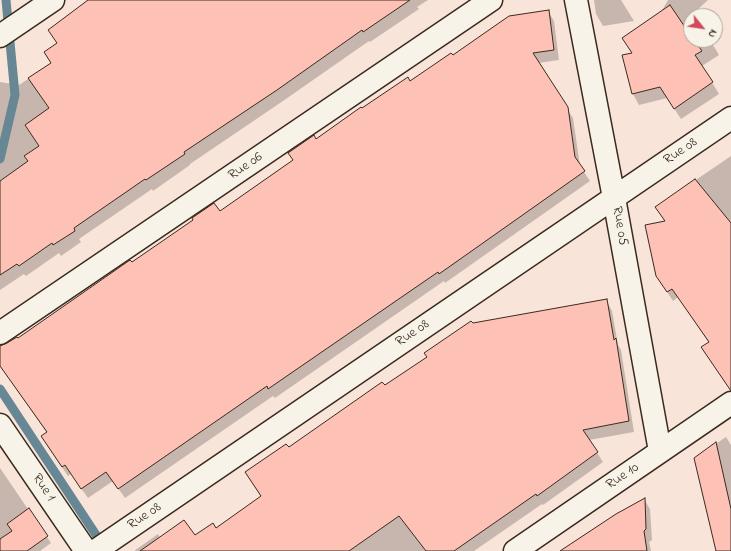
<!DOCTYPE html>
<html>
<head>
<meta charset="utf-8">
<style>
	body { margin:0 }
	#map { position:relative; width:731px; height:551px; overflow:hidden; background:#f9e4d9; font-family:"Indie Flower",sans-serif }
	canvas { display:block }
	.north { position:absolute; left:683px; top:8px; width:40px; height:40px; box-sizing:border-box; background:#f7f3e8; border:1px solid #aca397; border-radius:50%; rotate:120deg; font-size:11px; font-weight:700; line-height:16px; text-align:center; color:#3b2a1e }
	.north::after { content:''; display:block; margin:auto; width:14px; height:18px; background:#d1495b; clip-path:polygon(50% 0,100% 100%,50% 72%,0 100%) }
</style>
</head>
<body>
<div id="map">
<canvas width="731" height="551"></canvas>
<div class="north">N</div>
</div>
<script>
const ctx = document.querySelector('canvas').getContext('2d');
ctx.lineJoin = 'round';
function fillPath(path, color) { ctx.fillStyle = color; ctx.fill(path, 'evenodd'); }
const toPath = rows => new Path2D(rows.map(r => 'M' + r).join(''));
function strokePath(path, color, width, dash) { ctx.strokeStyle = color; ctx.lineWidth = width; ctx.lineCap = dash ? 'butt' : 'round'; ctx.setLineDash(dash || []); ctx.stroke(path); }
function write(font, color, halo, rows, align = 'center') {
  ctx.font = font + ' "Indie Flower",sans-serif'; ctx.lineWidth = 3.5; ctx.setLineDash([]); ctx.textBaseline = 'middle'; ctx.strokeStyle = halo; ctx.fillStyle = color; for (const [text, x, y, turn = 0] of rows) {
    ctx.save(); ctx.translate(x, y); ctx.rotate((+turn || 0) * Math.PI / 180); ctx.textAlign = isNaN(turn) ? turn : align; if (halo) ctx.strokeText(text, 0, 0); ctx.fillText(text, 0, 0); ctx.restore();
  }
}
fillPath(toPath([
	[90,0,428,0,417,7,419,9,370,42,369,41,283,101,190,164,190,165,153,191,152,189,79,239,81,242,61,256,59,253,26,276,24,274,0,290,0,82,19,85,52,63,58,44,49,30],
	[594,0,621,0,634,21,603,26,596,14],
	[668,0,708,0,694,13,696,16,691,16,691,40,710,40,719,55,702,66,719,94,681,119,667,98,639,105,633,94,638,52],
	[548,11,554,21,559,60,538,63,573,118,580,166,590,181,445,283,444,281,275,398,273,396,125,498,113,481,88,498,71,474,68,476,48,447,47,433,0,366,0,348,18,339,132,264,219,212,294,161,316,140,362,109,410,82,453,56],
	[731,156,731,379,709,343,678,297,673,301,656,275,665,222,656,207],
	[606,300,612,311,618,345,621,350,634,432,589,440,603,462,543,505,542,504,474,551,134,551,158,534,160,538,195,536,216,530,261,497,246,473,289,449,385,387,428,358,473,324],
	[726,437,731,445,731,541,695,458],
	[0,468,51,543,40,551,0,551],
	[644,499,650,509,652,540,649,542,651,551,563,551]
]), '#0003');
strokePath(toPath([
	[0,159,15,95,6,0],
	[0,389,104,547]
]), '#678795', 9);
const building = toPath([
	[88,0,410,0,363,32,362,30,277,90,184,152,185,154,146,180,145,179,74,228,75,231,53,245,52,243,19,266,17,264,0,275,0,181,28,161,24,156,39,146,25,125,49,108,28,78,51,63,44,52,57,43,48,30,88,0],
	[670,5,691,36,691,40,694,40,702,51,695,55,713,82,674,109,660,87,632,94,622,55,632,53,622,38,670,5],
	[549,10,554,50,533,53,568,107,575,157,585,171,439,274,438,272,268,389,267,386,118,489,106,472,81,489,65,465,62,467,41,436,47,432,0,366,0,346,7,343,17,337,18,338,130,260,132,262,193,220,192,218,214,203,220,211,293,160,288,153,314,135,316,139,361,107,362,108,408,77,410,81,451,53,453,55,509,16,549,10],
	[695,179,731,223,731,391,701,347,709,342,672,289,667,292,656,276,645,225,665,221,655,207,695,179],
	[607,299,614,340,616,338,629,421,583,430,598,452,537,496,536,494,454,551,426,551,399,516,349,551,140,551,184,520,195,535,213,523,216,528,261,496,245,472,286,444,289,447,382,382,385,385,427,357,424,353,471,321,473,323,607,299],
	[716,442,731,509,731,551,716,551,694,458,716,442],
	[645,498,646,529,644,531,647,551,560,551,616,514,645,498],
	[29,508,48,536,27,551,0,551,0,539,12,531,7,524,29,508]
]);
fillPath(building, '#fdc2b5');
strokePath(building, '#3b2a1e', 1);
const minor = toPath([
	[576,0,614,198,660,451],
	[0,36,53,0],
	[0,333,491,0],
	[0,425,86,551],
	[95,551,731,118],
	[515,551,731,403]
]);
strokePath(minor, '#3b2a1e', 25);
strokePath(minor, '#f7f3e8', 22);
write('14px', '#3b2a1e', '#f7f3e8', [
	["Rue 08",681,152,-34],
	["Rue 06",246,167,-34],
	["Rue 05",619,226,80],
	["Rue 08",413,334,-34],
	["Rue 10",623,477,-34],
	["Rue 1",43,488,56],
	["Rue 08",145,517,-34]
]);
</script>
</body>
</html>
